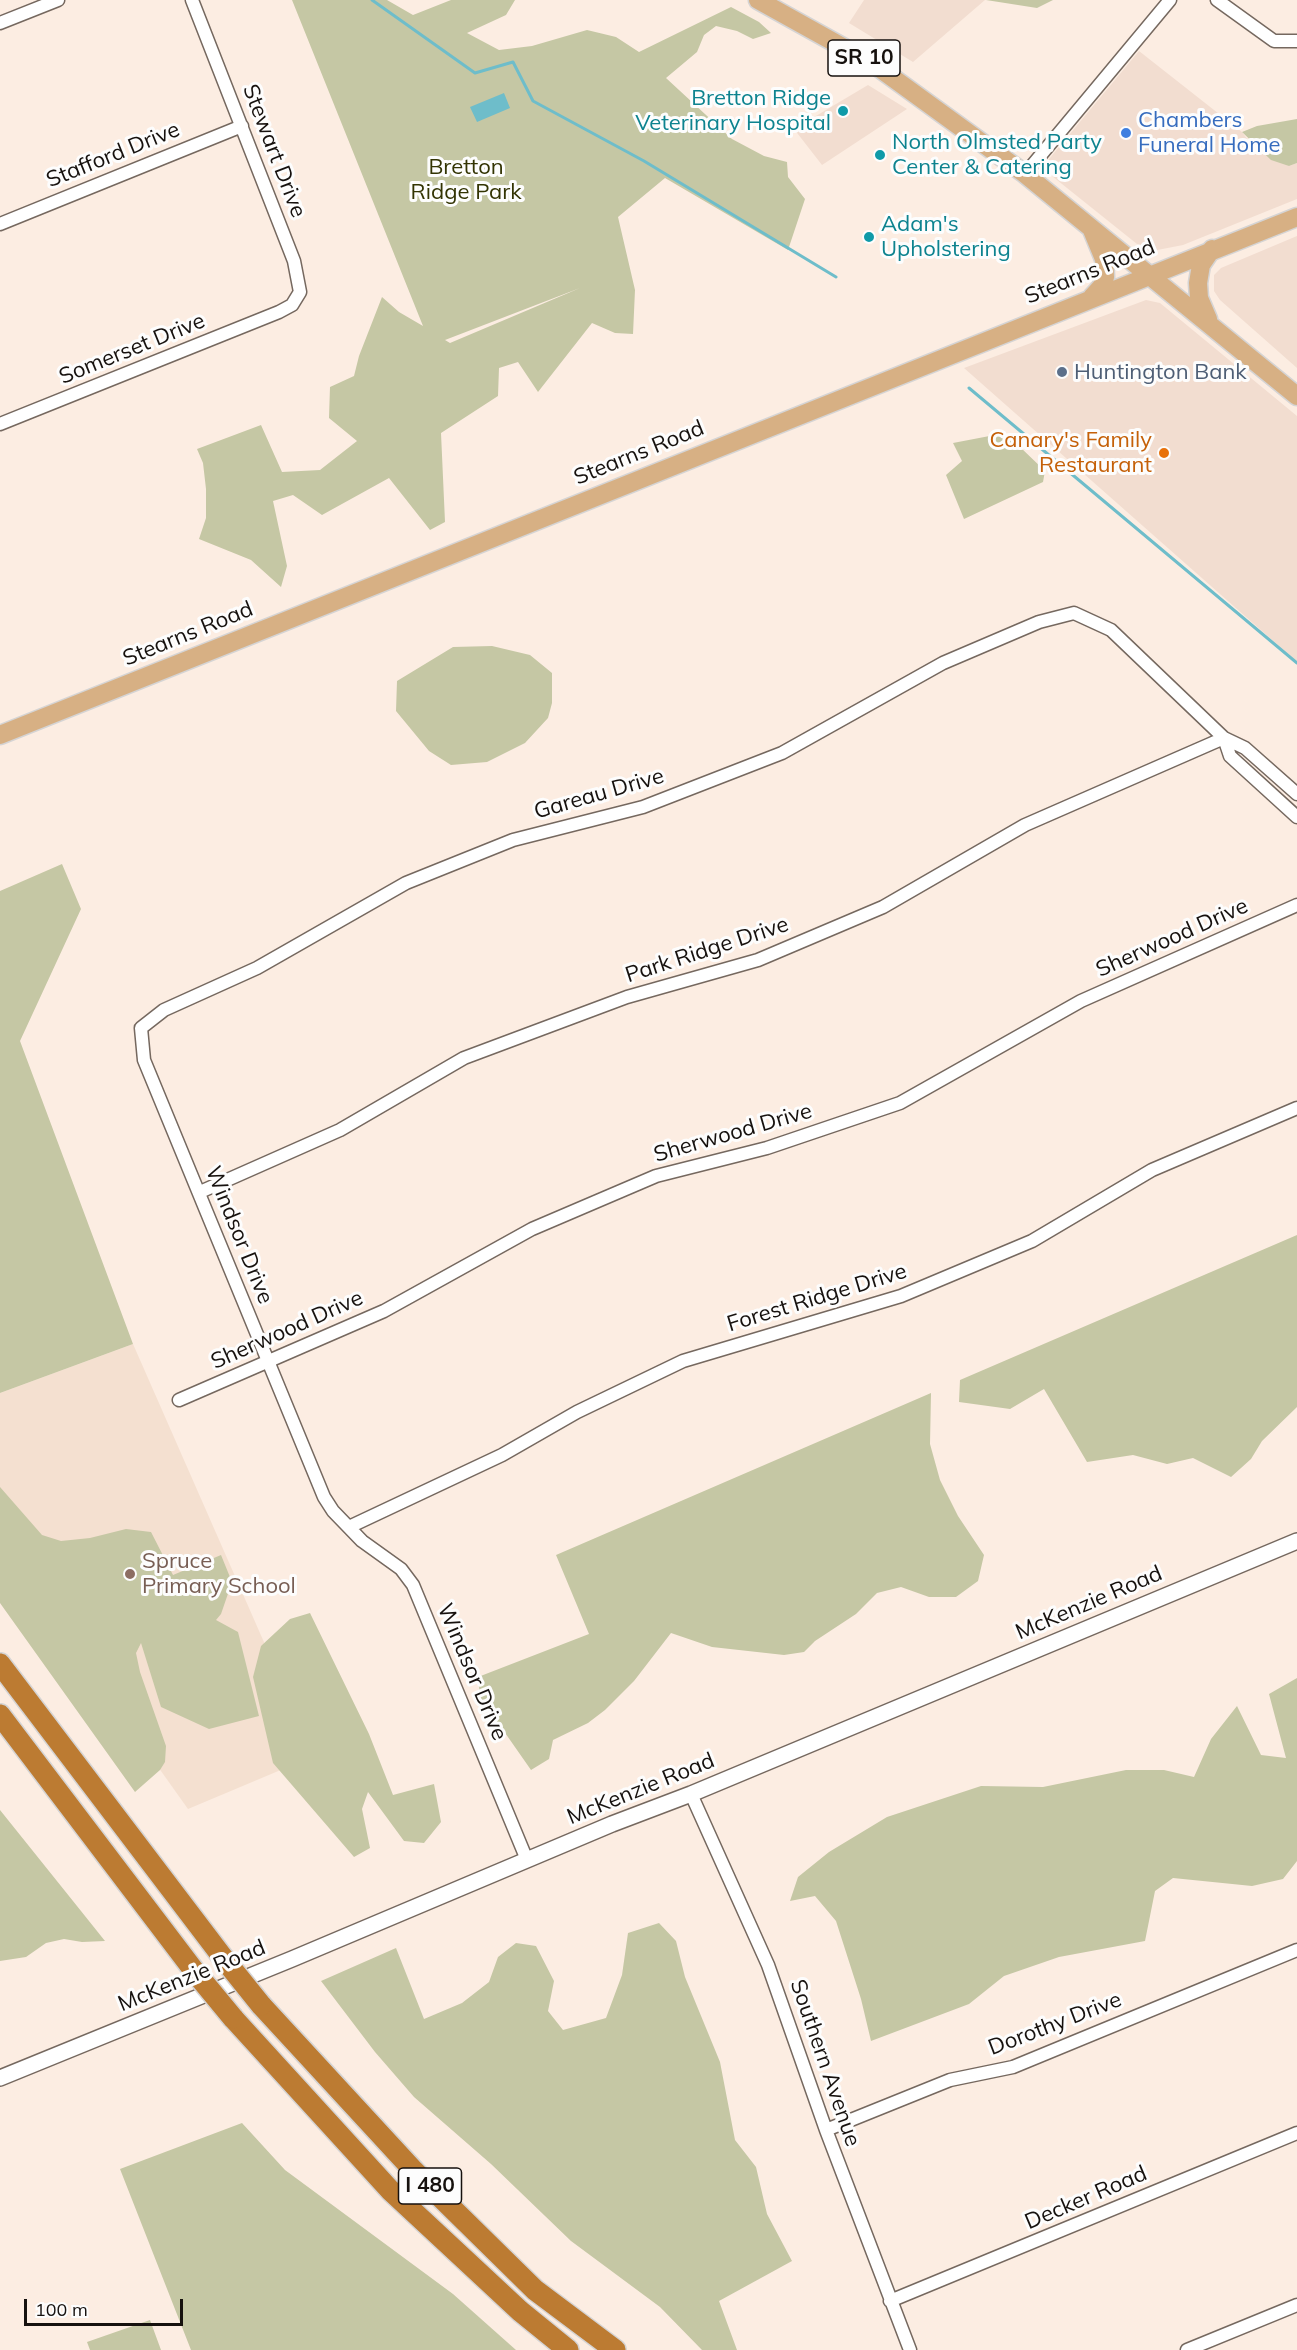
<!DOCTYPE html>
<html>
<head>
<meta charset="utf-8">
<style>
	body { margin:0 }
	#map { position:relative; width:1297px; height:2350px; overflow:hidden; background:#fcede2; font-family:Mulish,sans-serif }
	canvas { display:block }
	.scale { position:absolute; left:24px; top:2299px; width:159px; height:27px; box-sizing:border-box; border:3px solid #16110e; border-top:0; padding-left:8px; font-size:18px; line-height:21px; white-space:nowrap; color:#16110e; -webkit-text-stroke:4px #fdfdfd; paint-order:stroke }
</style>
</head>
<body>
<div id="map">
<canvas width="1297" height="2350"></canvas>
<div class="scale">100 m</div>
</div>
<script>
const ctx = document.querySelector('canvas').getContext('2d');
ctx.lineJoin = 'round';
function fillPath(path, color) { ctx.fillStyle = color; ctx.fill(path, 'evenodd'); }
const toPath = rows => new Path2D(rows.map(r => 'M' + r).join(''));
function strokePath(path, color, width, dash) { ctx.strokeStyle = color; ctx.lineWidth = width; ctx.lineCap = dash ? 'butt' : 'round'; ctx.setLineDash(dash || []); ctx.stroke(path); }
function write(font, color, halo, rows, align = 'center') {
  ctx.font = font + ' Mulish,sans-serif'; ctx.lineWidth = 6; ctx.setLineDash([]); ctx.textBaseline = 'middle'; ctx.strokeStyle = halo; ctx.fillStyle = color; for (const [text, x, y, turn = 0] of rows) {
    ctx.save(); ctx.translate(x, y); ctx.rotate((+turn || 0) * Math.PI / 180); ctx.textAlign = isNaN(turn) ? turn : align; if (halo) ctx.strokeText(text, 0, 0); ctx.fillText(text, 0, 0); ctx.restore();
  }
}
fillPath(toPath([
	[864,0,985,0,913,62,849,23],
	[1139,51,1242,132,1251,144,1289,166,1297,163,1297,199,1183,245,1147,252,1047,172,1049,159],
	[868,85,907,109,822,165,794,129],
	[1297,236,1297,368,1220,300,1214,291,1214,275,1221,268],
	[1146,300,1160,303,1297,416,1297,662,964,368]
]), '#f2ddd0');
fillPath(toPath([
	[133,1344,314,1756,188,1809,50,1615,0,1533,0,1393]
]), '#f4e0d0');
fillPath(toPath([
	[292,0,387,0,413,15,451,0,515,0,506,15,467,33,499,50,532,46,587,30,616,37,639,52,731,7,759,22,771,33,753,39,737,31,716,26,704,35,697,52,666,78,732,139,764,156,787,162,788,177,805,199,788,250,665,178,618,217,635,290,633,334,615,333,592,323,538,392,518,362,499,368,498,396,441,433,445,522,430,530,389,478,322,515,293,495,273,501,287,566,281,587,251,560,199,539,206,518,206,489,203,463,197,449,261,425,282,472,320,470,357,441,329,418,330,387,354,376,359,356,382,297,399,312,423,326],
	[580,288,450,343,445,340],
	[986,0,1053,0,1037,8],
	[1297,119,1297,163,1289,166,1271,160,1242,132,1257,126],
	[1000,434,1019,446,1045,471,1043,482,964,519,946,475,962,461,953,443],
	[492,646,530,655,552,673,552,703,548,718,525,743,487,762,451,765,429,751,396,711,397,681,453,647],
	[62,864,81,909,20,1041,133,1344,0,1393,0,891],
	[1297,1235,1297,1407,1262,1441,1251,1459,1231,1477,1193,1458,1167,1464,1133,1455,1087,1462,1044,1389,1010,1409,959,1402,960,1380],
	[931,1393,930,1444,940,1480,958,1516,984,1555,978,1581,956,1597,929,1597,901,1587,877,1593,856,1614,815,1641,804,1652,784,1655,712,1647,671,1633,634,1681,605,1710,588,1723,553,1740,549,1759,531,1770,480,1697,478,1677,589,1634,556,1555],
	[0,1487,42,1535,61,1541,90,1538,126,1529,151,1532,173,1575,221,1555,232,1582,221,1614,216,1620,238,1632,259,1716,209,1729,161,1707,141,1643,136,1653,140,1672,166,1746,165,1762,160,1770,135,1792,0,1603],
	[310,1613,369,1734,393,1795,434,1784,441,1822,424,1843,404,1841,368,1792,362,1809,370,1848,354,1857,273,1763,253,1677,261,1646,290,1619],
	[1297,1678,1297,1861,1283,1879,1252,1886,1173,1878,1155,1891,1145,1941,1059,1957,1004,1976,969,2004,871,2041,861,1999,836,1921,815,1896,790,1901,798,1877,829,1852,887,1817,981,1786,1043,1787,1126,1770,1164,1770,1194,1777,1211,1739,1237,1706,1261,1755,1286,1758,1269,1694],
	[0,1810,81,1911,105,1941,82,1942,64,1939,46,1943,26,1957,0,1961],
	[659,1923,676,1941,685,1977,720,2062,735,2140,756,2167,767,2214,792,2261,719,2301,737,2350,702,2350,660,2307,571,2241,491,2164,414,2097,375,2052,321,1981,396,1948,424,2019,462,2003,489,1982,498,1957,516,1943,536,1946,554,1981,548,2011,563,2030,606,2018,622,1975,628,1933],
	[242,2123,285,2170,453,2294,516,2350,191,2350,120,2169],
	[150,2320,161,2350,90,2350,87,2342]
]), '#c5c7a4');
fillPath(toPath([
	[504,93,510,108,477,122,470,107]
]), '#6ebdca');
strokePath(toPath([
	[372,0,475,73,513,62,533,101,644,161,836,277],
	[969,388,1297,663]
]), '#6ebdca', 3);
const minor = toPath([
	[1217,0,1274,41,1297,41],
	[0,23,58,0],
	[1025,174,1170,0],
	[0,224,242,126],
	[0,424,279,312,292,305,300,292,294,261,192,0],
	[1224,738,1230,756,1297,817],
	[200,1192,340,1130,464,1058,627,997,758,960,883,907,1025,825,1224,738],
	[179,1400,384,1311,532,1229,656,1176,767,1148,900,1103,1081,1001,1297,905],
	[349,1527,502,1455,577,1412,683,1361,901,1296,1032,1241,1152,1170,1297,1108],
	[691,1794,768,1965,826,2130,910,2350],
	[527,1860,413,1585,401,1569,362,1541,333,1511,324,1497,144,1060,141,1028,164,1010,257,968,406,883,513,840,643,807,782,753,943,663,1039,622,1074,613,1111,630,1224,738,1245,748,1297,794],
	[826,2130,950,2080,1013,2067,1297,1950],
	[890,2301,1297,2133],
	[1187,2350,1297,2305]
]);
const tertiary = toPath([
	[0,2078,292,1959,612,1824,691,1794,1297,1541]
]);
const primary = toPath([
	[758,0,875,65,1025,174,1297,396],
	[1092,230,1104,259,1105,277,1102,286,1092,297],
	[1208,319,1199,298,1198,283,1201,265,1212,249],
	[0,735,1297,217]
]);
const motorway = toPath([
	[0,1664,224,1959],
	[0,1715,195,1972],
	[261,2005,414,2171,535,2290,615,2350],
	[233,2018,390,2190,520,2311,568,2350]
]);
strokePath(minor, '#75685f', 15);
strokePath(tertiary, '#75685f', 18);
strokePath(primary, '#d5d4d4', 21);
strokePath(motorway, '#d5d4d4', 24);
strokePath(minor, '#fff', 12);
strokePath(tertiary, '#fff', 15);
strokePath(primary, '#d7b084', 18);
strokePath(motorway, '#bc7b32', 21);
const motorwayBridge = toPath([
	[224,1959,261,2005],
	[195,1972,233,2018]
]);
strokePath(motorwayBridge, '#d5d4d4', 24, []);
strokePath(motorwayBridge, '#bc7b32', 21);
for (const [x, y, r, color] of [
	[843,111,6,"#0f9aa8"],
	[1126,133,6,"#3f7fe0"],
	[880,155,6,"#0f9aa8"],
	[869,237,6,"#0f9aa8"],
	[1062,372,6,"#5c6f8a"],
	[1164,453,6,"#e8710a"],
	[130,1574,6,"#8d6e63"]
]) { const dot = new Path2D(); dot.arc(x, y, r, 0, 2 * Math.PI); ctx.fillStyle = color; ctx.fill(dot); strokePath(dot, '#fdfdfd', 2); }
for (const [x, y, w] of [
	[864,58,72],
	[430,2186,63]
]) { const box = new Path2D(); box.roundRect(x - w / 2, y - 18, w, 36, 4.5); ctx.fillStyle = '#fdfdfd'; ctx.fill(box); strokePath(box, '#16110e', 1.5); }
write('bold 21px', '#16110e', null, [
	["SR 10",864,58],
	["I 480",430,2186]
]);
write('22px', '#0d838f', '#fdfdfd', [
	["Bretton Ridge",831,98,"right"],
	["Veterinary Hospital",831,123,"right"],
	["North Olmsted Party",892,142],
	["Center & Catering",892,167],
	["Adam's",881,224],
	["Upholstering",881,249]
], 'left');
write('22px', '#366cbe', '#fdfdfd', [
	["Chambers",1138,120],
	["Funeral Home",1138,145]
], 'left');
write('22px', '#16110e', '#fdfdfd', [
	["Stewart Drive",274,151,69],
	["Stafford Drive",113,155,-22],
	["Stearns Road",1090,272,-22],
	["Somerset Drive",132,349,-22],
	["Stearns Road",639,453,-22],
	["Stearns Road",188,634,-22],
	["Gareau Drive",599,794,-16],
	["Sherwood Drive",1172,938,-24],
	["Park Ridge Drive",707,950,-18],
	["Sherwood Drive",733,1133,-16],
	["Windsor Drive",239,1235,68],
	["Forest Ridge Drive",817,1298,-17],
	["Sherwood Drive",287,1330,-24],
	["McKenzie Road",1089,1603,-23],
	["Windsor Drive",472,1672,67],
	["McKenzie Road",641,1789,-22],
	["McKenzie Road",192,1976,-22],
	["Dorothy Drive",1055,2024,-21],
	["Southern Avenue",825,2063,71],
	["Decker Road",1086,2198,-23]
]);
write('22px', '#333403', '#fdfdfd', [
	["Bretton",466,167],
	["Ridge Park",466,192]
]);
write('22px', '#4e5e75', '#fdfdfd', [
	["Huntington Bank",1074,372]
], 'left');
write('22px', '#c56008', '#fdfdfd', [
	["Canary's Family",1152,440],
	["Restaurant",1152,465]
], 'right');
write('22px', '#785e54', '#fdfdfd', [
	["Spruce",142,1561],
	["Primary School",142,1586]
], 'left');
</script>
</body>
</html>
